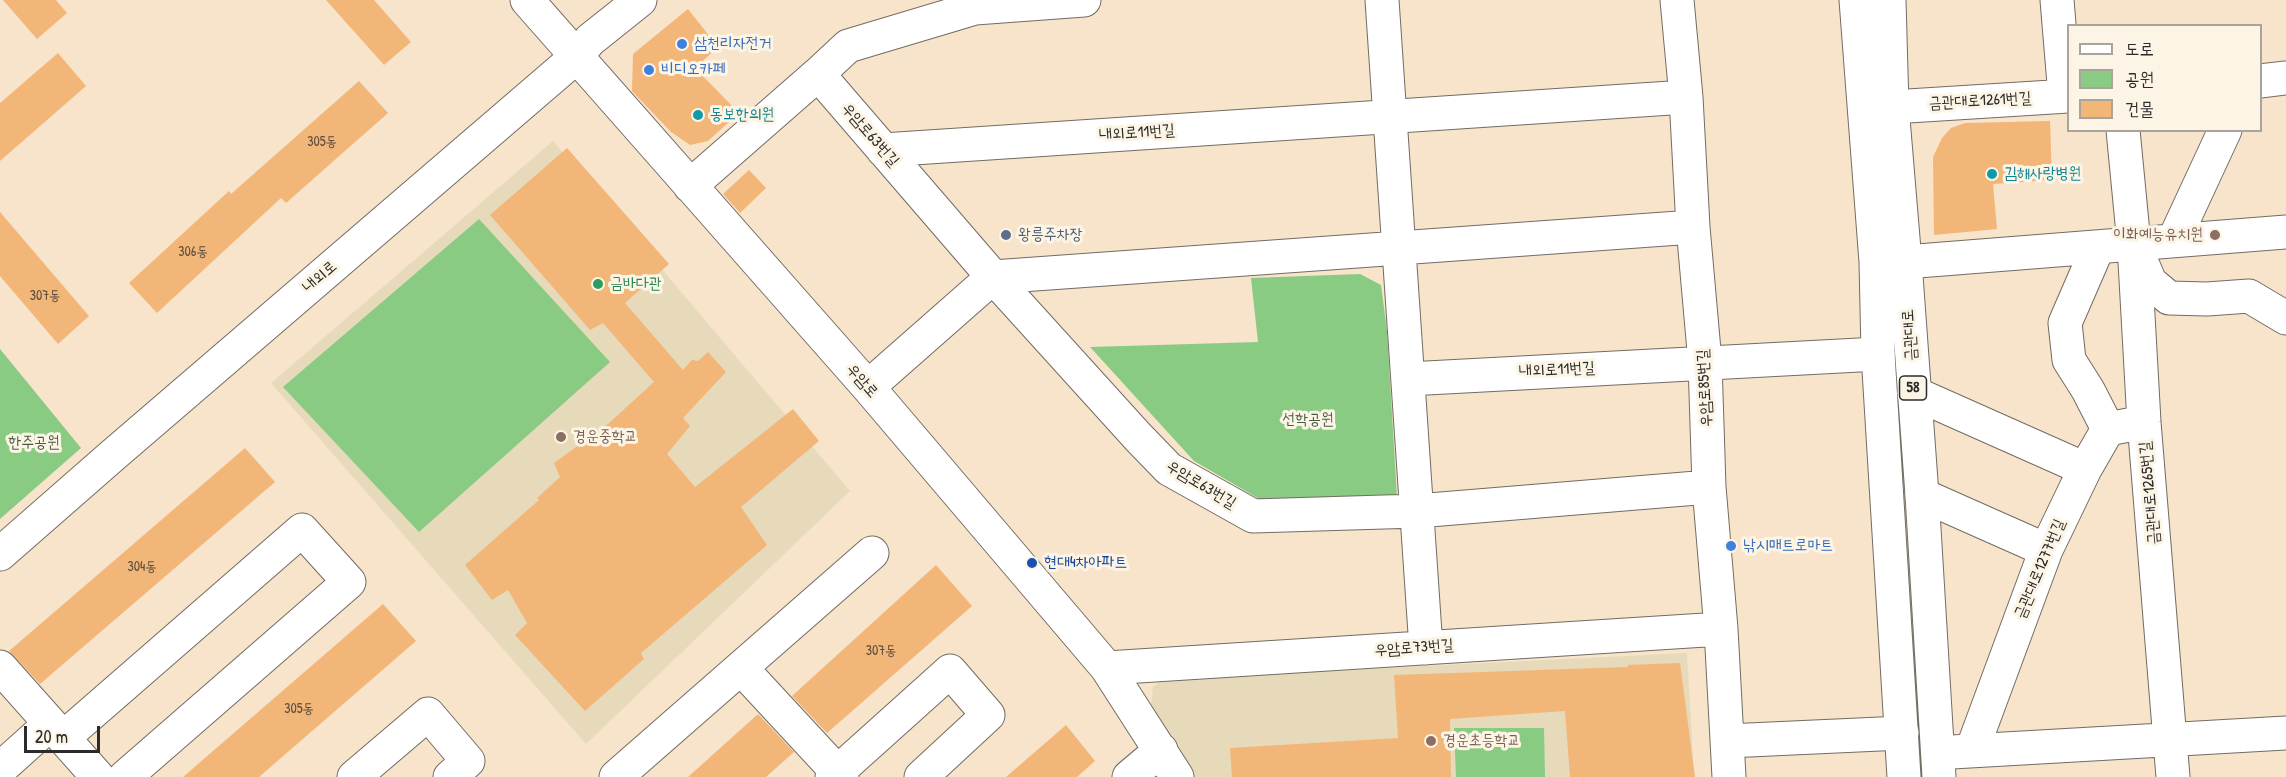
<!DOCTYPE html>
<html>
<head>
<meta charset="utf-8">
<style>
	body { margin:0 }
	#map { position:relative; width:2286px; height:777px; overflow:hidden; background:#f7e4cb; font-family:"Patrick Hand","Poor Story",sans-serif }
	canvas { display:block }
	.legend { position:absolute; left:2067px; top:24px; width:195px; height:108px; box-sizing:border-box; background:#fcf5e5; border:2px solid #a8a49b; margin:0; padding:8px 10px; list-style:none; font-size:18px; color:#2b2b2b }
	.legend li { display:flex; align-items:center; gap:12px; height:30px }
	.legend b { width:30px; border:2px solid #a8a49b }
	.scale { position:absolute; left:24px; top:726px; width:76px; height:27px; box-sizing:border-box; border:3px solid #2b2b2b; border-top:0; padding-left:8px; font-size:18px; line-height:21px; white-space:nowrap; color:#2b2b2b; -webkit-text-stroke:4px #fcf5e5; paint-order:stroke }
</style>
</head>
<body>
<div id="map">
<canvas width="2286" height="777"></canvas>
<ul class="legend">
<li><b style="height:8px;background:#fff"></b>도로</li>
<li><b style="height:16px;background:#89cb83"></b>공원</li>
<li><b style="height:16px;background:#f2b679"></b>건물</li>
</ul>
<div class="scale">20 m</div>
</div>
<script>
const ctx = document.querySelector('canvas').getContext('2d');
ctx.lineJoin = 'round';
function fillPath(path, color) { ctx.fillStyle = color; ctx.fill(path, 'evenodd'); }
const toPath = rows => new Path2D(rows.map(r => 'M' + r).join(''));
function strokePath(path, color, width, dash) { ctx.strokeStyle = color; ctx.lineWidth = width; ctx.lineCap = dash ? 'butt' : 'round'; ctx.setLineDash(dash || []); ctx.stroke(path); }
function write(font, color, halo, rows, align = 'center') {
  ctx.font = font + ' "Patrick Hand","Poor Story",sans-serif'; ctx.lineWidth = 6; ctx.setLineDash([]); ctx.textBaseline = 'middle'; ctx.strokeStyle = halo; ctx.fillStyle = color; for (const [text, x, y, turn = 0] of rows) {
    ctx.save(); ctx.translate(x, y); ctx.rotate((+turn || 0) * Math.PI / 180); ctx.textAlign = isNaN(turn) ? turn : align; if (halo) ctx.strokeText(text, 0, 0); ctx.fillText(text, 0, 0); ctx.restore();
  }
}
fillPath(toPath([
	[553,141,850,491,586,744,271,383],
	[1687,653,1694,777,1190,777,1151,706,1153,687,1163,679]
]), '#e7daba');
fillPath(toPath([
	[479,219,610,362,419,532,283,387],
	[1360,274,1381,285,1387,331,1397,497,1268,504,1194,461,1090,347,1258,342,1251,278],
	[0,349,81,448,0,519],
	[1454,728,1544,728,1545,777,1456,777]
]), '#89cb83');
fillPath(toPath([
	[3,0,56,0,67,13,37,39],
	[326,0,374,0,411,42,384,65],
	[688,9,718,47,695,68,739,113,708,141,690,145,671,132,632,91,633,54],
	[58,53,86,86,0,161,0,103],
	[359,81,388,113,286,203,281,198,157,313,129,283,229,191,231,194],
	[2050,121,2052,180,1993,184,1997,229,1934,235,1933,157,1942,138,1951,128,1965,123],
	[567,148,669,264,625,303,683,370,692,360,698,361,708,352,726,372,683,418,690,426,667,454,695,487,793,409,819,441,741,507,767,545,641,653,644,659,585,711,515,635,527,623,508,590,492,600,465,565,539,500,537,498,560,477,554,463,608,424,654,382,603,323,590,330,490,215],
	[749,170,766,188,740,213,723,194],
	[0,212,89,316,58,344,0,276],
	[245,448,275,482,40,684,9,651],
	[936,565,972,606,827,733,792,696],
	[383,604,416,641,259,777,183,777],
	[1680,663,1695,777,1570,777,1565,711,1450,719,1451,777,1232,777,1230,748,1398,738,1394,675,1628,667,1628,665],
	[758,714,794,752,766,777,688,777],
	[1066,725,1095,761,1077,777,1006,777]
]), '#f2b679');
const minor = toPath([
	[527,0,868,387,1107,668,1177,777],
	[1382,0,1426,648],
	[1677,0,1686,97,1693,227,1705,362,1709,487,1721,629,1729,777],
	[2057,0,2065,96],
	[818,74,993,277,1138,437,1169,469,1253,516,1417,511,1709,487],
	[2260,81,2286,78],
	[1892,107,2068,96],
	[2123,130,2134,244,2150,282,2169,298,2207,299,2249,296,2286,318],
	[883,150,1686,97],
	[690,186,818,74,848,46,975,8,1084,0],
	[2174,240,2225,130],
	[2134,244,2144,422,2173,777],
	[2098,247,2065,323,2069,360,2088,390,2108,429],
	[1905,262,2286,232],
	[1408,379,1878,354],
	[868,387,993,277,1693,227],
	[1914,393,2085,469],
	[1922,495,2046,550],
	[0,554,112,456,575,58,590,40,640,0],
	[0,667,98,777],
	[741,668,842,777],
	[1107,668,1721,629],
	[63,738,302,530,349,582,125,777],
	[1727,741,1902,733],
	[1972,750,2046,550,2085,469,2108,429,2144,422],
	[1952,752,2286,733],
	[0,769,50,724],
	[354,777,428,714,468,761,450,777],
	[616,777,872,553],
	[832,777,950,671,988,715,921,777],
	[1129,777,1161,750]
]);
const major = toPath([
	[1856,0,1876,262,1878,354,1904,777],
	[1889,0,1892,107,1905,262,1922,495,1939,777]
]);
strokePath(minor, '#726c63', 35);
strokePath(major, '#726c63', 35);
strokePath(minor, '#fff', 33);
strokePath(major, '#fff', 33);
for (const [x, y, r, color] of [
	[682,44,6,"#3f7fe0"],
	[649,70,6,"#3f7fe0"],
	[698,115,6,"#0f9aa8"],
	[1992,174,6,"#0f9aa8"],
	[1006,235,6,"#5c6f8a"],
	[2215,235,6,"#8d6e63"],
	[598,284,6,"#2e9e5b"],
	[561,437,6,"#8d6e63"],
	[1731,546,6,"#3f7fe0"],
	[1032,563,6,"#1a4fb4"],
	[1431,741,6,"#8d6e63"]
]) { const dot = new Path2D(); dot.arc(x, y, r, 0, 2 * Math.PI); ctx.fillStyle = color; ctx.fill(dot); strokePath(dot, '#fcf5e5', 2); }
write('14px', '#5d4e3e', null, [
	["305동",322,142],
	["306동",193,252],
	["307동",45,296],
	["304동",142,567],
	["307동",881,651],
	["305동",299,709]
]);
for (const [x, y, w] of [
	[1913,388,27]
]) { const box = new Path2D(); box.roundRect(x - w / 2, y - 12, w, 24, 4.5); ctx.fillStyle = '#fcf5e5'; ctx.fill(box); strokePath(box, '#2b2b2b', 1.5); }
write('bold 15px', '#2b2b2b', null, [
	["58",1913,388]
]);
write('16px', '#366cbe', '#fcf5e5', [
	["삼천리자전거",694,44],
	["비디오카페",661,70],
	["낚시매트로마트",1743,546]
], 'left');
write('16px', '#2b2b2b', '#fcf5e5', [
	["금관대로1261번길",1980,101,-3],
	["내외로11번길",1137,133,-4],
	["우암로63번길",870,135,49],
	["내외로",320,277,-41],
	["금관대로",1910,335,-94],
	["내외로11번길",1557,370,-3],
	["우암로",862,381,49],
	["우암로85번길",1705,388,-93],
	["우암로63번길",1201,485,31],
	["금관대로1265번길",2150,493,-95],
	["금관대로1277번길",2040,569,-67],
	["우암로73번길",1414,648,-4]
]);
write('16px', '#0d838f', '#fcf5e5', [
	["동보한의원",710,115],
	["김해사랑병원",2004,174]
], 'left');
write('16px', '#4e5e75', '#fcf5e5', [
	["왕릉주차장",1018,235]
], 'left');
write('16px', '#785e54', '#fcf5e5', [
	["이화예능유치원",2203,235,"right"],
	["경운중학교",573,437],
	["경운초등학교",1443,741]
], 'left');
write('16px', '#27864d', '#fcf5e5', [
	["금바다관",610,284]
], 'left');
write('16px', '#475b45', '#fcf5e5', [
	["선학공원",1308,420],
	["한주공원",34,443]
]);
write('16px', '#164399', '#fcf5e5', [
	["현대4차아파트",1044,563]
], 'left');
</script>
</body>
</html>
